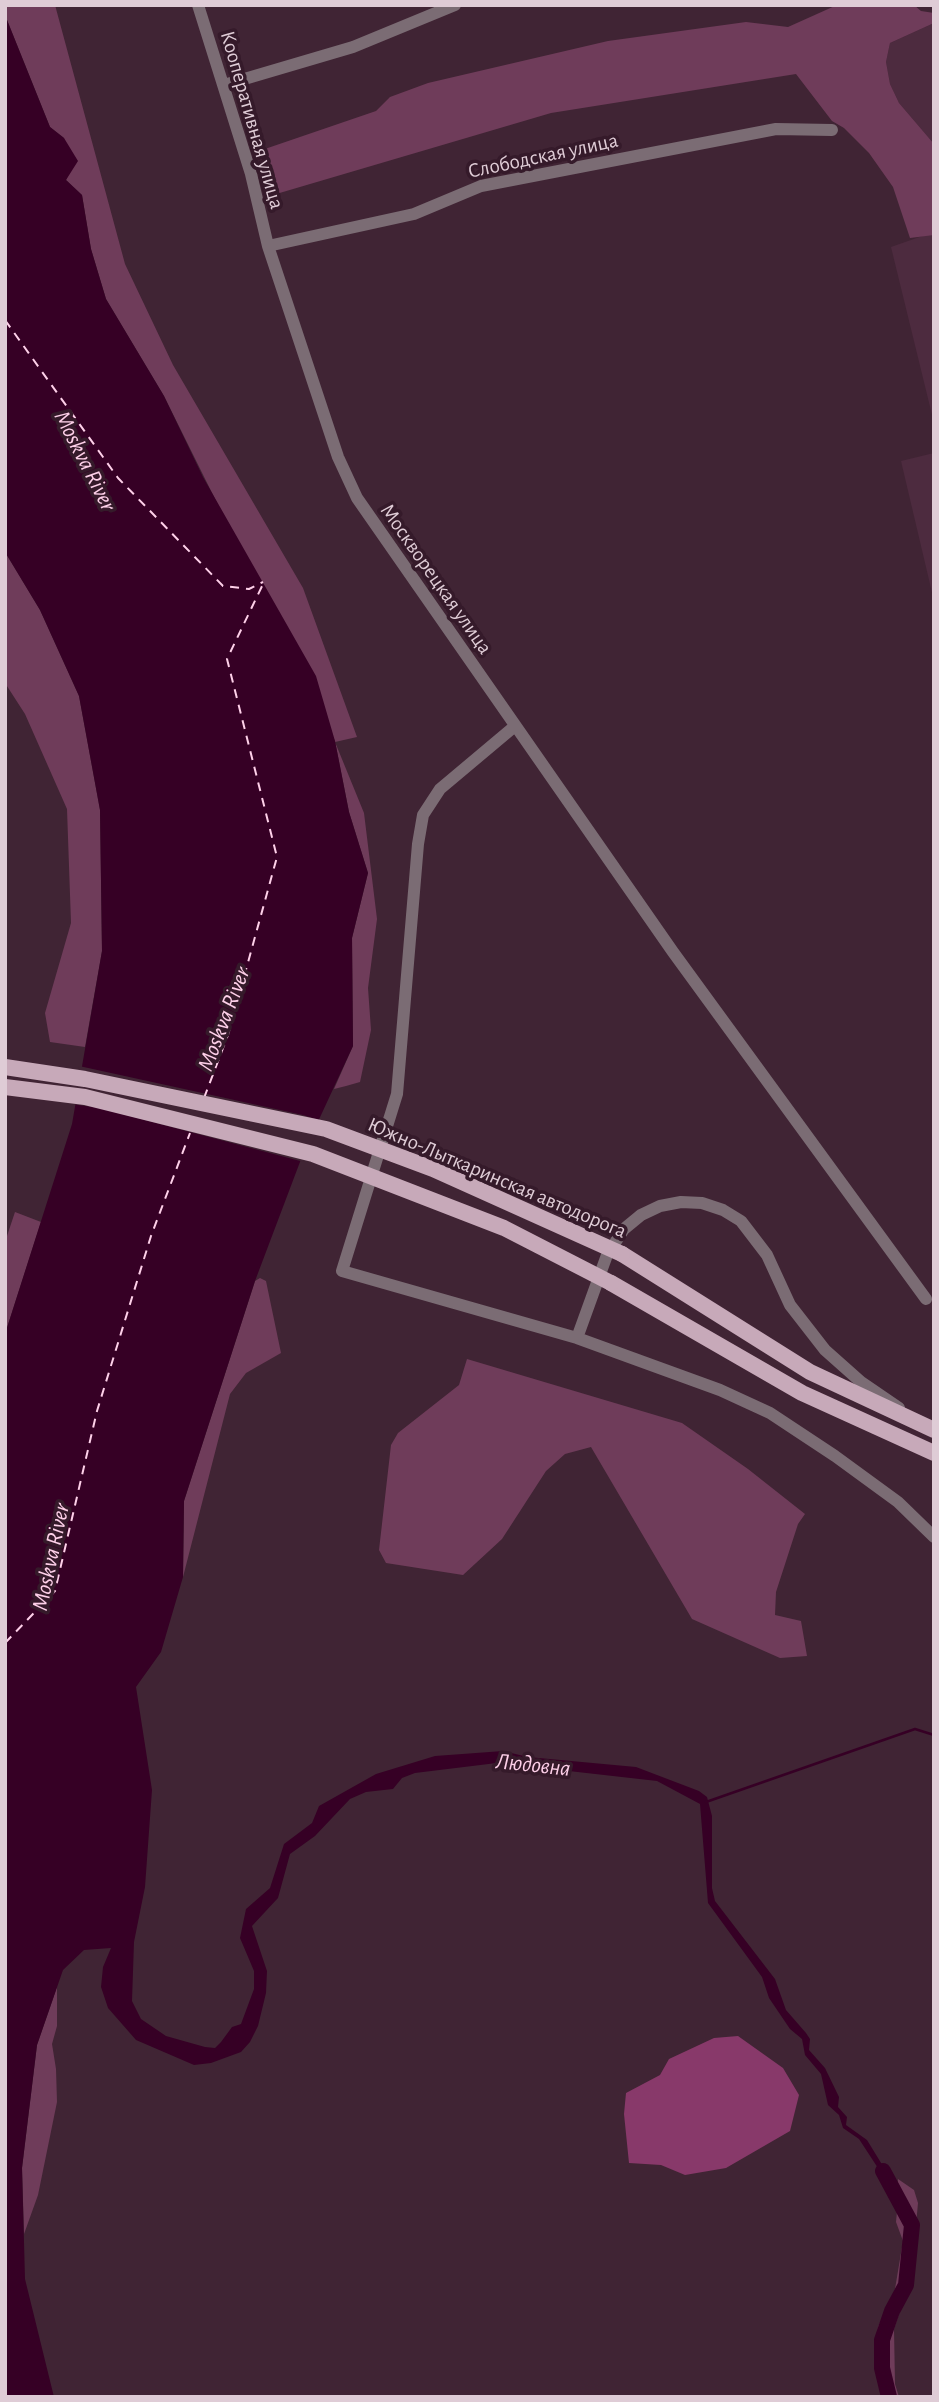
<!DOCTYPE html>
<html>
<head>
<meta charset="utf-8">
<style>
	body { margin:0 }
	#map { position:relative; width:939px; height:2402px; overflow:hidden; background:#402434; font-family:"Alegreya Sans",sans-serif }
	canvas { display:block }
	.frame { position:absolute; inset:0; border:7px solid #dfccd6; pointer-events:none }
</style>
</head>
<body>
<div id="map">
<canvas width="939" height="2402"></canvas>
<div class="frame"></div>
</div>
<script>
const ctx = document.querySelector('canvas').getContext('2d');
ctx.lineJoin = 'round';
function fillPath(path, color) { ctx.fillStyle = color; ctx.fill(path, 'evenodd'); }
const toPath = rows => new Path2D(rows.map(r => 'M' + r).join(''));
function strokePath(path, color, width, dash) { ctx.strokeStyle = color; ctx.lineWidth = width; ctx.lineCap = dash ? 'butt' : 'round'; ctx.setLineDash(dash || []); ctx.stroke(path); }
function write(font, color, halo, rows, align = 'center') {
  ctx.font = font + ' "Alegreya Sans",sans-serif'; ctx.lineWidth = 7; ctx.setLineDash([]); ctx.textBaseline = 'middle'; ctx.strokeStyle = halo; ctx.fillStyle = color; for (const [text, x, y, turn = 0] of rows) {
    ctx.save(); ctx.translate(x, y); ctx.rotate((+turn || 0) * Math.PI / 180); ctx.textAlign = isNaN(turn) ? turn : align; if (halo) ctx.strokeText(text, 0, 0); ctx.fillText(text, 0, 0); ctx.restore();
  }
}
fillPath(toPath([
	[934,23,934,144,899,103,890,84,886,62,890,43],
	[928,234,934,235,934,423,891,247],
	[934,453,934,601,901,461]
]), '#4d2b3f');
fillPath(toPath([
	[5,5,55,5,125,264,173,365,303,588,357,737,335,742,364,813,377,919,368,988,371,1030,360,1082,346,1086,334,1089,353,1046,352,938,368,873,349,812,335,741,164,396,106,299,91,249,82,195,66,180,69,173,64,138,50,127,5,15],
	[837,5,914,5,921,11,934,13,934,23,890,43,886,62,890,84,899,103,934,144,934,235,910,238,893,187,869,153,844,128,832,121,796,74,551,113,266,197,259,151,376,111,390,97,428,83,608,41,746,22,788,27],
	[5,552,40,610,79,696,100,810,102,951,85,1047,50,1042,45,1013,71,923,67,809,25,714,5,683],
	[15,1212,41,1222,5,1334,5,1242],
	[260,1278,266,1281,281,1353,246,1373,230,1394,183,1577,184,1501,255,1281],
	[467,1359,682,1423,748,1469,805,1514,798,1524,776,1592,775,1615,801,1621,807,1656,780,1658,692,1619,591,1447,565,1454,546,1471,502,1539,463,1575,386,1563,379,1550,391,1445,398,1433,459,1385],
	[57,1987,57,2026,52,2044,56,2069,57,2102,38,2195,24,2234,22,2168,37,2045],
	[898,2179,914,2190,918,2203,911,2279,894,2329,895,2384,899,2397,886,2397,874,2358,878,2327,895,2289,903,2241,896,2222,898,2201,891,2188,897,2189]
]), '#6f3c5a');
fillPath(toPath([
	[738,2036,783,2068,799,2095,790,2131,726,2168,685,2175,661,2165,629,2163,624,2114,626,2093,660,2075,669,2059,714,2038]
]), '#88396a');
fillPath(toPath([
	[5,15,50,127,64,138,78,161,66,180,82,195,91,249,106,299,164,396,203,477,316,676,335,741,349,812,368,873,352,938,353,1046,303,1154,255,1281,184,1501,183,1577,161,1652,136,1687,152,1790,145,1887,134,1942,132,2001,141,2019,166,2036,205,2047,215,2048,221,2042,232,2027,241,2024,254,1989,254,1971,240,1938,246,1909,270,1888,284,1844,312,1823,319,1806,376,1774,435,1756,503,1751,528,1757,636,1767,699,1791,707,1797,712,1816,712,1888,715,1901,775,1979,786,2010,806,2033,810,2039,809,2050,825,2068,839,2097,838,2107,847,2117,846,2125,867,2140,897,2189,891,2188,859,2139,843,2128,839,2115,828,2105,821,2074,805,2055,802,2039,790,2029,769,1998,762,1977,708,1903,700,1804,657,1781,551,1769,526,1771,505,1762,415,1773,402,1778,393,1789,366,1792,350,1799,315,1836,290,1854,278,1898,252,1926,267,1971,266,1993,258,2026,250,2042,241,2052,211,2063,194,2065,136,2040,108,2008,101,1987,103,1967,111,1948,84,1950,63,1970,37,2045,22,2168,25,2279,54,2397,5,2397,5,1334,72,1124,102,951,100,810,79,696,40,610,5,552]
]), '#360025');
fillPath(toPath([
	[79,1066,303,1115,322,1121,304,1162,99,1108,72,1104]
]), '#402434');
strokePath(toPath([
	[706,1802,915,1729,934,1735]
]), '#360025', 2.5);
strokePath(toPath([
	[883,2171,912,2225,906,2285,892,2311,882,2340,882,2368,889,2397]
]), '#360025', 16);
strokePath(toPath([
	[5,320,118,478,223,586,249,589,263,582],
	[204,1098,228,1035,277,857,227,659,264,582],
	[5,1643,55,1591,97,1411,151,1236,190,1133]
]), '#fed0e9', 2, [9, 7]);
strokePath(toPath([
	[198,5,251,174,268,246,338,457,357,498,673,952,926,1299],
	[224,85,353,47,455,5],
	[268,246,414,214,481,186,776,129,832,130],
	[515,726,440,789,423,815,418,844,397,1094,342,1271,577,1338,720,1390,770,1413,835,1456,898,1502,934,1537],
	[577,1338,607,1255,624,1229,641,1215,660,1206,681,1202,702,1203,723,1210,741,1221,767,1255,790,1305,825,1350,861,1382,899,1408]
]), '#7b6c74', 12);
strokePath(toPath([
	[622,1254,810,1372,934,1430],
	[611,1283,802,1393,934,1453]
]), '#c7a9b9', 16);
strokePath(toPath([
	[5,1067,85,1079,326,1129,433,1169,622,1254],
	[5,1087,85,1097,313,1154,504,1228,611,1283]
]), '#c7a9b9', 16);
write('21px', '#dfccd6', '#351a2a', [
	["Кооперативная улица",252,120,74],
	["Слободская улица",543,156,-12],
	["Москворецкая улица",436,579,55],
	["Южно-Лыткаринская автодорога",497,1178,23]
]);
write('italic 23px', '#fed0e9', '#351a2a', [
	["Moskva River",85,461,63],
	["Moskva River",224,1019,-69],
	["Moskva River",51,1557,-78],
	["Людовна",533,1765,6]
]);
</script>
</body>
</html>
